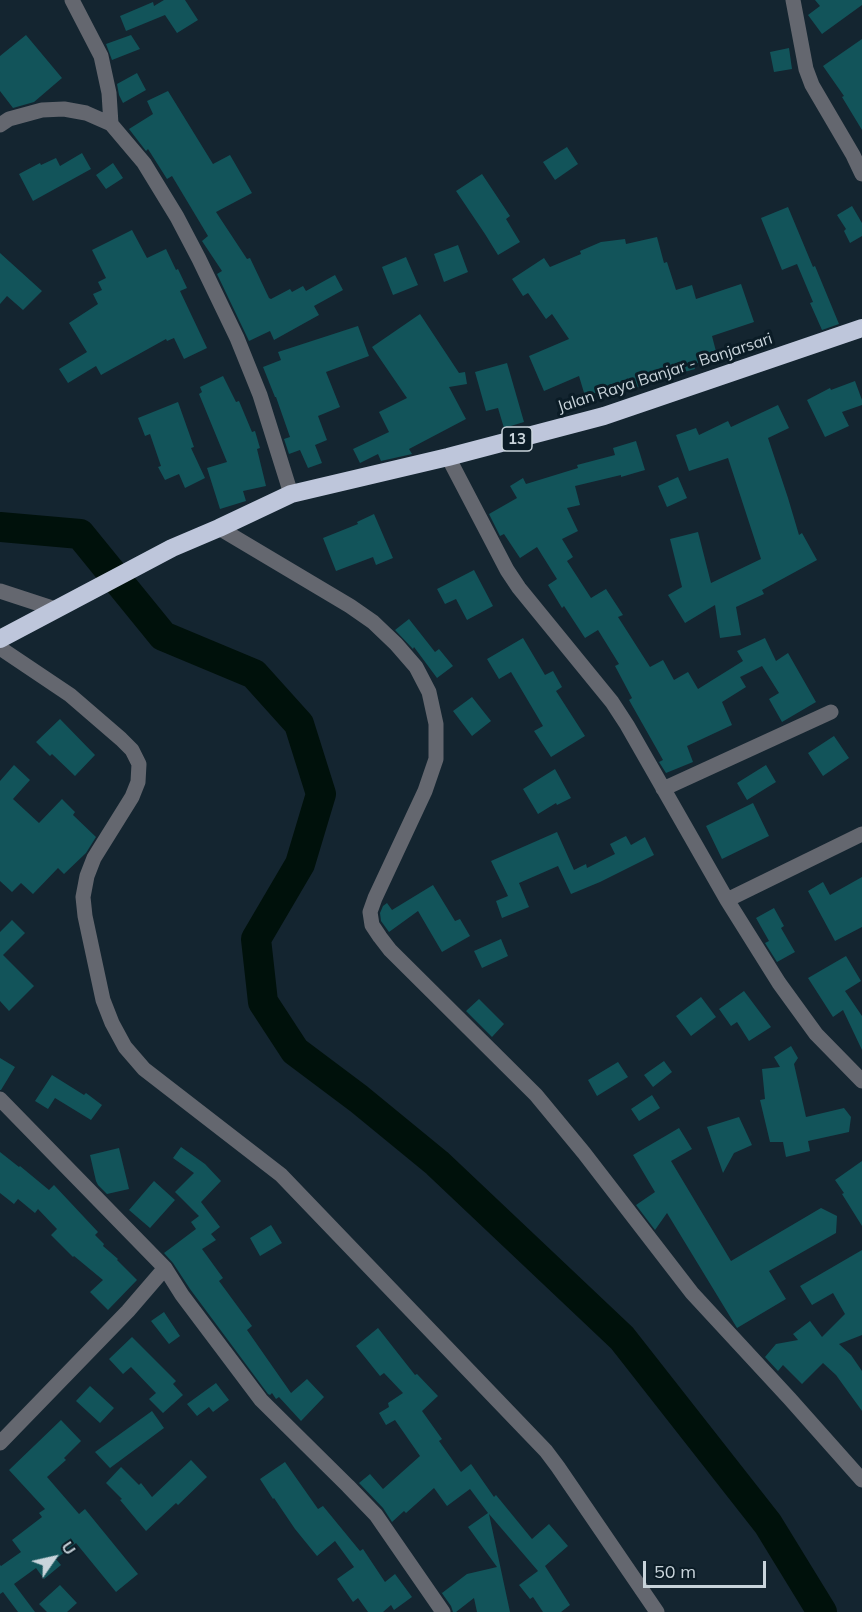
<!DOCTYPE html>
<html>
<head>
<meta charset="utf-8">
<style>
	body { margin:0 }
	#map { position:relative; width:862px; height:1612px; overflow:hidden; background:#142530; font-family:Mulish,sans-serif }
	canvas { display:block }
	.north { position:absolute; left:24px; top:1528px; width:60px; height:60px; -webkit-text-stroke:4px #0b1c26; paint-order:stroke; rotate:56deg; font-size:16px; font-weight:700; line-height:24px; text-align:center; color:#c9d4db }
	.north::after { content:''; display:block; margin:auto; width:21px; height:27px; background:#c9d4db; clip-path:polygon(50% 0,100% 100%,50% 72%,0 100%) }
	.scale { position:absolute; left:643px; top:1561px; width:123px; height:27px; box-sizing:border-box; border:3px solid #c9d4db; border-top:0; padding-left:8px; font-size:18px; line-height:21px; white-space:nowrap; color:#c9d4db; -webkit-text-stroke:4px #0b1c26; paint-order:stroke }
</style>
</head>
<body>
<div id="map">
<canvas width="862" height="1612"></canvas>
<div class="north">U</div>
<div class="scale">50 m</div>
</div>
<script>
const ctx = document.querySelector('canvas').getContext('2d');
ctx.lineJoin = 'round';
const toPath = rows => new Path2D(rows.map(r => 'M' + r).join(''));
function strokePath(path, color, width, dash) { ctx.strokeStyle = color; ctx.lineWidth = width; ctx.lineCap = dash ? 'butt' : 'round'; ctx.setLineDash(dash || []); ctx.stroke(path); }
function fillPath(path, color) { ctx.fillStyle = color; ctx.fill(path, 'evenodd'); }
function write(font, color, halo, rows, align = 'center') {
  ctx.font = font + ' Mulish,sans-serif'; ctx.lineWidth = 6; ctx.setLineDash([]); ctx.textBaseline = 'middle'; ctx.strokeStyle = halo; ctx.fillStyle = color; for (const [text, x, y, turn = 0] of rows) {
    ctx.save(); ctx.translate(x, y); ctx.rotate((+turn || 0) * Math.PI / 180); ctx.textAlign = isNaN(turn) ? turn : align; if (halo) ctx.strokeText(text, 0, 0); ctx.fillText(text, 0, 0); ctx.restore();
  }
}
strokePath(toPath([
	[0,527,80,534,163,636,254,674,299,724,321,794,300,864,256,939,263,1002,295,1051,359,1099,437,1163,622,1338,768,1524,822,1612]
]), '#00110b', 30);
fillPath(toPath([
	[164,0,185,0,198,20,177,33,165,15,126,31,120,16,153,2,154,6],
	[815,0,862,0,862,5,822,34,808,15,820,6],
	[26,35,62,78,34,102,13,108,0,91,0,56],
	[131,35,140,49,112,60,106,44],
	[862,39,862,130,842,97,844,96,823,66],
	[789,48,792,69,774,72,770,52],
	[137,73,146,90,123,103,119,95,117,84],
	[168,91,213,164,230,155,252,193,216,212,247,259,250,258,269,298,271,299,290,289,292,292,303,286,306,291,335,275,343,290,314,306,319,315,274,340,270,331,249,341,217,274,222,271,202,241,208,236,172,176,167,179,148,149,146,151,129,129,153,114,147,101],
	[567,147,578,164,555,180,543,162],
	[82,153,91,169,33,201,19,174,40,163,41,165,56,158,60,166],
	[113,163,123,178,106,189,96,175],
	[482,174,510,216,506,219,520,242,498,255,485,234,456,191],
	[852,206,862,223,862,236,850,243,844,231,846,229,837,215],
	[788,207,813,267,815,266,839,324,822,330,810,303,813,302,797,264,782,270,761,218],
	[132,230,147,258,166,249,176,270,178,269,187,288,180,291,207,348,184,359,174,338,167,341,166,339,101,375,96,366,68,383,59,369,87,352,69,323,98,304,93,294,102,290,98,282,106,278,92,250],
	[657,237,664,263,667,262,676,290,692,285,696,299,741,284,754,322,712,336,718,359,694,364,695,369,642,384,643,386,627,390,625,384,585,396,579,376,544,391,529,356,569,339,552,314,546,319,528,293,523,296,512,279,544,258,550,267,581,254,580,251,601,242,625,239,626,244],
	[458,245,468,272,444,282,434,254],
	[0,253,42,291,23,310,7,296,0,304],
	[406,257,418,285,393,295,382,267],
	[420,314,459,373,465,372,467,384,449,387,466,419,409,449,412,454,381,461,378,454,360,463,353,449,389,432,379,412,407,398,372,347],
	[358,326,369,356,326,372,340,407,318,416,327,440,315,445,322,463,308,468,300,450,289,454,284,439,290,437,276,397,275,397,263,367,281,360,278,352],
	[507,363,524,422,504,428,498,408,486,411,475,372],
	[223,376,236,402,239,401,252,432,255,431,260,448,257,449,266,486,243,491,246,501,220,509,207,468,227,462,199,394,202,392,200,387],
	[855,381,862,400,862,405,842,412,849,426,825,437,807,400,830,388,831,390],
	[178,402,194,447,191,448,205,478,185,488,179,474,165,480,158,467,161,466,150,434,145,436,138,418],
	[778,405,789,428,768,438,788,498,799,535,802,533,817,560,762,590,764,594,736,607,741,635,720,638,715,605,685,623,668,595,682,587,670,539,698,532,711,583,761,559,728,458,689,471,676,435,696,428,699,435,728,421,731,427],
	[636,441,645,470,621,477,621,475,575,486,580,505,567,508,578,531,562,539,573,557,567,561,591,598,606,589,623,615,618,617,650,667,663,660,674,680,688,672,698,689,743,661,737,651,765,638,776,661,788,653,816,702,782,722,769,699,779,693,762,666,740,677,746,687,722,702,732,725,687,746,693,762,666,773,659,762,663,760,629,700,632,698,615,666,619,664,598,630,585,638,564,606,562,608,548,585,557,579,537,547,520,558,504,534,500,536,489,514,517,498,510,486,523,478,526,484,578,468,577,465,615,455,613,448],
	[678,477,687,498,667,507,658,486],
	[374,514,393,558,376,565,373,557,336,571,323,538,358,524,357,522],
	[474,570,493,606,467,620,456,599,445,604,437,589],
	[409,619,435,652,439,649,453,666,437,678,414,647,413,649,395,630],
	[523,638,545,675,553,671,562,687,556,691,585,736,551,757,534,731,543,726,511,672,499,679,487,659],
	[472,697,491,721,472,736,453,711],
	[60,719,95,755,75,776,52,754,50,756,36,742],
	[834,736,849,758,823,776,808,753],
	[14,765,30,780,13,799,39,823,62,799,75,812,73,815,96,837,86,853,64,874,58,868,33,894,21,883,12,892,0,881,0,781],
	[766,765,776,782,747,800,737,783],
	[555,769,571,798,557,805,556,803,538,814,523,789],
	[753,803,769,836,722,859,706,826],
	[557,832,574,870,586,864,587,868,615,854,610,844,626,836,631,845,645,837,654,855,600,882,571,894,558,866,519,883,529,907,502,918,496,901,508,896,491,861],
	[862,877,862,927,835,941,808,891,823,882,830,895],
	[433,885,455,921,460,919,470,936,442,952,418,911,389,932,381,921,380,913,383,906,387,903,392,910],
	[774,908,784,926,781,928,795,952,777,962,765,943,769,941,756,918],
	[12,920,25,933,3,955,34,986,9,1011,0,1001,0,932],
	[501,939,508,956,482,968,474,951],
	[846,956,861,981,845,991,862,1016,862,1050,843,1010,833,1017,808,978],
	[744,991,771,1027,749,1041,737,1022,731,1026,719,1009],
	[701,997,716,1017,691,1036,676,1016],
	[479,999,504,1024,492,1037,466,1011],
	[791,1046,798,1058,794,1064,806,1117,844,1108,851,1117,849,1132,808,1141,810,1151,786,1157,783,1142,770,1142,760,1100,765,1099,762,1069,780,1067,774,1057],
	[0,1058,15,1067,1,1090,0,1090],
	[664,1061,672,1072,653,1087,644,1075],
	[618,1062,628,1077,597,1096,588,1080],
	[52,1075,84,1095,86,1093,102,1105,91,1120,55,1098,48,1109,35,1101],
	[652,1095,660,1108,639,1121,631,1109],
	[739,1117,752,1145,734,1153,723,1173,707,1127],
	[679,1128,692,1149,671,1161,731,1261,821,1208,837,1216,836,1233,769,1271,786,1299,737,1328,667,1213,655,1230,636,1205,655,1192,633,1155],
	[181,1147,205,1164,221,1181,201,1202,220,1227,211,1234,216,1240,202,1249,223,1278,219,1281,252,1326,247,1330,291,1393,307,1379,324,1397,301,1421,279,1397,276,1399,272,1393,270,1395,268,1394,190,1289,173,1263,164,1253,196,1229,191,1222,199,1216,175,1192,194,1173,173,1158],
	[119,1148,129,1189,107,1194,98,1185,96,1181,90,1155],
	[0,1152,19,1167,20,1166,49,1190,54,1185,98,1232,95,1235,104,1244,103,1246,118,1259,117,1260,137,1280,108,1310,90,1292,103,1280,74,1256,73,1257,51,1235,57,1229,38,1209,35,1213,18,1199,14,1204,0,1193],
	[862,1161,862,1226,842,1194,844,1193,835,1180],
	[154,1181,175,1200,150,1228,129,1210],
	[271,1225,282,1243,260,1256,250,1238],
	[862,1250,862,1335,839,1344,851,1355,862,1371,862,1411,836,1375,823,1363,802,1384,783,1365,778,1371,765,1357,776,1344,798,1340,793,1334,810,1321,822,1337,845,1314,833,1293,812,1305,800,1286],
	[164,1312,180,1336,169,1344,151,1321],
	[378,1328,415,1375,417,1374,438,1396,422,1411,442,1439,439,1441,461,1472,471,1464,494,1497,496,1495,532,1539,549,1524,568,1546,545,1566,570,1605,561,1612,543,1612,533,1597,530,1599,519,1585,538,1571,489,1514,510,1612,477,1612,474,1598,456,1612,453,1612,451,1606,439,1589,442,1593,467,1574,497,1567,468,1527,488,1513,470,1489,447,1506,434,1488,406,1513,404,1511,392,1522,383,1508,359,1483,370,1474,383,1489,420,1456,395,1420,386,1425,379,1413,389,1407,388,1403,403,1393,384,1373,380,1376,356,1346],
	[132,1337,176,1381,173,1384,183,1395,163,1413,149,1399,156,1393,131,1367,123,1374,109,1359],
	[216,1383,229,1400,213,1412,209,1407,197,1416,187,1404],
	[90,1386,114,1408,100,1423,76,1401],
	[152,1411,164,1428,110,1468,95,1452],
	[61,1420,81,1441,64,1458,66,1460,47,1477,79,1514,85,1509,138,1574,116,1592,76,1543,56,1559,61,1565,44,1579,36,1568,14,1584,35,1612,18,1612,3,1592,0,1594,0,1565,1,1566,21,1552,12,1540,42,1517,39,1513,45,1509,9,1470],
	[191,1460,207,1477,178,1505,176,1503,146,1531,120,1500,122,1499,106,1483,121,1467,139,1485,141,1483,152,1497],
	[285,1462,318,1509,323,1506,360,1551,363,1549,385,1582,395,1574,412,1597,394,1610,391,1605,383,1612,368,1612,358,1598,353,1602,337,1579,354,1567,335,1541,317,1556,295,1529,274,1498,273,1499,260,1479],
	[60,1585,77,1603,67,1612,47,1612,39,1604]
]), '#12545a');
strokePath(toPath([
	[72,0,101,56,109,93,111,124],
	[793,0,806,69,812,85,853,155,862,174],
	[0,125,9,119,42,110,64,109,86,113,111,124,144,163,177,217,199,259,237,338,260,395,291,494],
	[448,457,507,570,519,588,612,702,627,725,727,900,779,983,816,1034,862,1081],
	[219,528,350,606,373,622,396,644,416,667,429,692,436,724,436,759,425,791,375,898,370,912,372,925,380,937,390,950,536,1095,584,1153,692,1293,790,1399,862,1480],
	[0,591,55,609],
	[0,648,70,695,121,739,132,750,139,764,138,782,132,797,94,858,87,876,83,897,85,916,103,1000,112,1023,125,1047,144,1069,281,1175,546,1451,558,1467,657,1612],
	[663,789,831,712],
	[727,900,862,834],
	[0,1099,165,1268,182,1295,261,1400,348,1486,376,1515,443,1612],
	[0,1443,128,1311,165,1268]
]), '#64676f', 15);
strokePath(toPath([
	[0,639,172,548,219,528,291,494,448,457,604,416,862,328]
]), '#bec6db', 18);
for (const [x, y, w] of [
	[517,439,30]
]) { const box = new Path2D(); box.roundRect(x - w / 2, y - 12, w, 24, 4.5); ctx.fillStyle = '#0b1c26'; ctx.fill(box); strokePath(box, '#c9d4db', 1.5); }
write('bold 15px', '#c9d4db', null, [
	["13",517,439]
]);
write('16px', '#c9d4db', '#0b1c26', [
	["Jalan Raya Banjar - Banjarsari",665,373,-18]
]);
</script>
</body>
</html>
